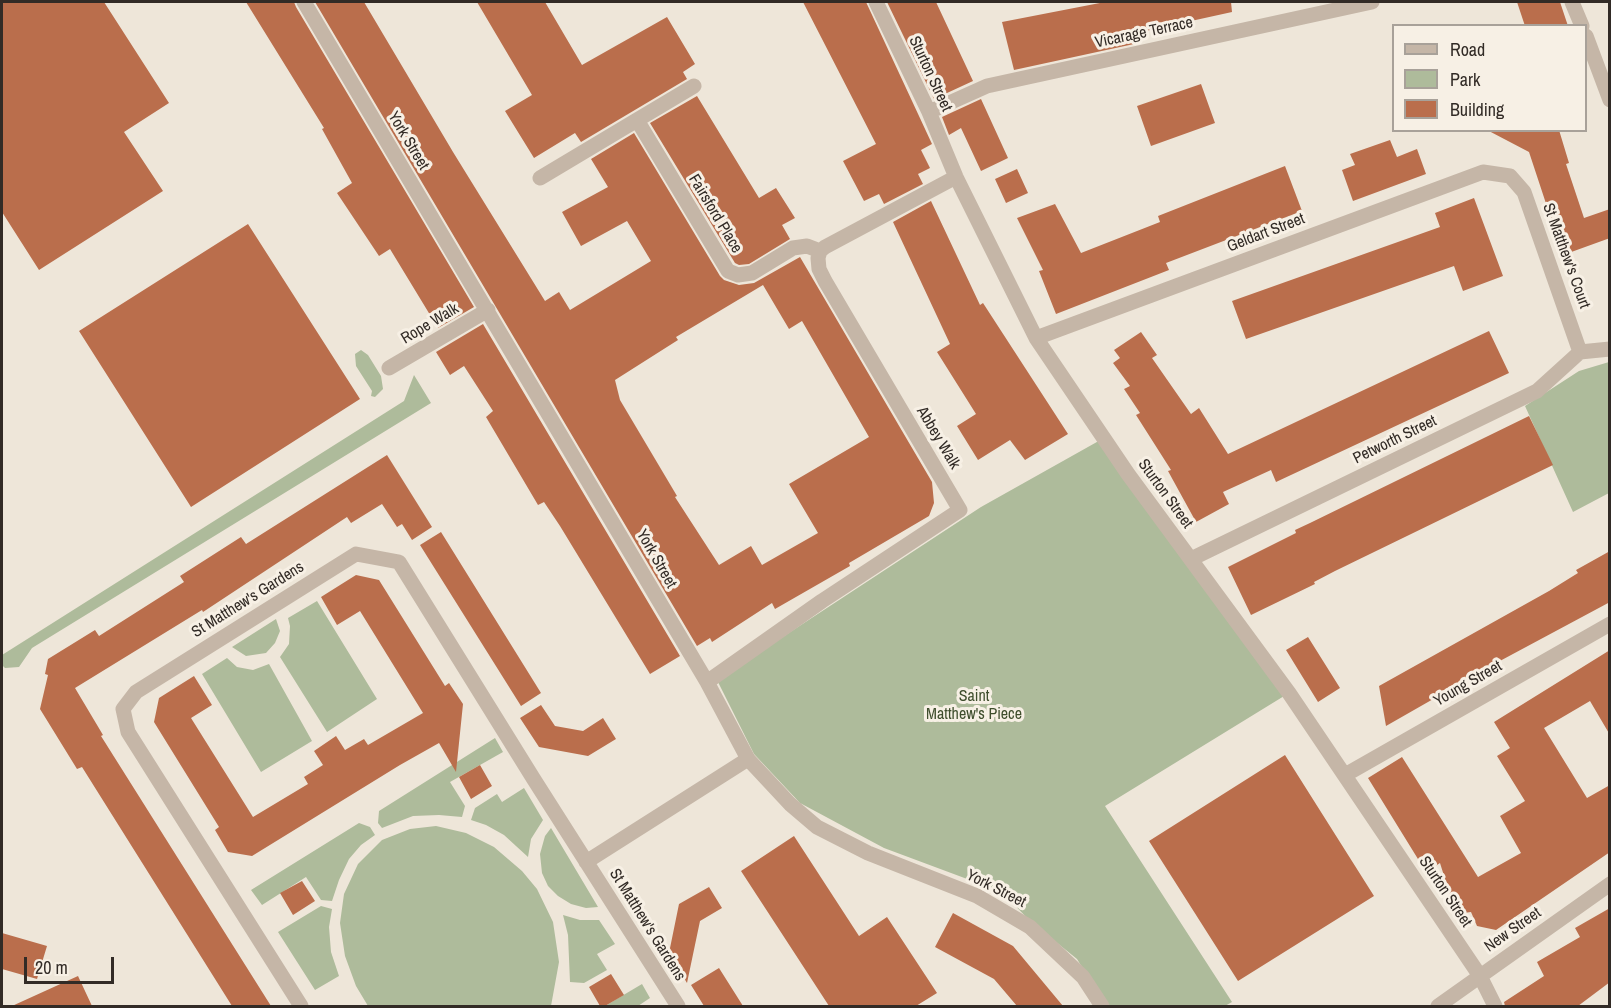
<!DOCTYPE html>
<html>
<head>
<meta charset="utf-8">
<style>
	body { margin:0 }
	#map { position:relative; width:1611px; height:1008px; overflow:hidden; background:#eee6d9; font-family:"Archivo Narrow",sans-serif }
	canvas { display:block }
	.frame { position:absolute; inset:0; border:3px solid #322b26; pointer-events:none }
	.legend { position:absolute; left:1392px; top:24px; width:195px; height:108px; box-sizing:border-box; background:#f7f0e5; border:2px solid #a8a199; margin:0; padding:8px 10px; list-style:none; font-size:18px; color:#322b26 }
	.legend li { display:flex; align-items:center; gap:12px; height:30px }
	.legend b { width:30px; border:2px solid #a8a199 }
	.scale { position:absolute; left:24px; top:957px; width:90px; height:27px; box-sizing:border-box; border:3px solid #322b26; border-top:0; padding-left:8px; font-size:18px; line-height:21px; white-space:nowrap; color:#322b26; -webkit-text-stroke:4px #f7f0e5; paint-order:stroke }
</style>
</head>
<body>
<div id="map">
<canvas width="1611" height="1008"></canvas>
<div class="frame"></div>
<ul class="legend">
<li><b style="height:8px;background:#c5b6a7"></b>Road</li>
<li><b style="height:16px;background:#aebb9b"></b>Park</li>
<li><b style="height:16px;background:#ba6e4c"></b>Building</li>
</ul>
<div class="scale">20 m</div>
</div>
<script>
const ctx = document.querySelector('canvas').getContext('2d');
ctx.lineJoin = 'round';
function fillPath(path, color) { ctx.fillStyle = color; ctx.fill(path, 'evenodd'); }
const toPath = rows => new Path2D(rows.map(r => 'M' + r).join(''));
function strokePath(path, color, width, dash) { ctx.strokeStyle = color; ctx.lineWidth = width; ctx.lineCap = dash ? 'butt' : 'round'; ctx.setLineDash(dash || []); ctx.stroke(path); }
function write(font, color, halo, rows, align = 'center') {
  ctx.font = font + ' "Archivo Narrow",sans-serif'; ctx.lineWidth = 6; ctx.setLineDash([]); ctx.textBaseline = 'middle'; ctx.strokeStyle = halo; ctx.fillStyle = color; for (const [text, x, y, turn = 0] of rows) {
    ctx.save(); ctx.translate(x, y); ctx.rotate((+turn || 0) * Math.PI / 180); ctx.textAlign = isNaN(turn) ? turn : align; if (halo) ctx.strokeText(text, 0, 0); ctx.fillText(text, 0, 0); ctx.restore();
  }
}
fillPath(toPath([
	[361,350,368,355,381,376,383,389,375,397,371,396,372,391,356,366,355,354],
	[1609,362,1609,493,1573,512,1525,406,1579,371],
	[414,375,431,403,32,648,19,667,5,668,2,665,2,655,404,401],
	[1104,438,1289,693,1105,806,1232,1002,1225,1006,1106,1006,1077,959,1030,921,1002,892,884,848,800,803,754,754,717,680,981,507],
	[317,601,377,699,327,732,280,657,289,644,290,626,288,618],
	[276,619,280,631,275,643,266,653,246,656,232,647],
	[227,658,237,667,253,670,269,664,312,741,261,772,202,674],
	[495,738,503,752,450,782,465,806,462,817,439,815,413,816,382,828,378,823,379,811],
	[524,788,543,820,531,839,528,857,504,835,486,825,471,820,475,808,497,794,502,802],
	[359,823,370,827,375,835,361,845,349,859,339,880,332,901,321,900,306,877,262,905,251,890],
	[436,826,466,833,494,847,522,871,537,889,553,922,559,962,551,1006,368,1006,356,986,345,956,340,923,344,894,358,864,382,840,410,829],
	[551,828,598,907,586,908,571,904,558,896,548,886,542,873,540,854,545,836],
	[321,906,332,909,329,927,331,952,339,976,315,990,278,932],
	[563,915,580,920,599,920,615,944,597,954,607,970,584,983,570,982,568,935],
	[642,984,650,998,638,1006,605,1006]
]), '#aebb9b');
fillPath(toPath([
	[2,2,104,2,169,103,124,132,163,191,39,270,2,212],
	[246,2,294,2,296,7,474,307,438,328,390,249,379,256,337,193,352,183,322,129,324,128],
	[315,2,364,2,453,152,545,301,559,292,570,310,651,261,627,221,581,246,562,212,608,187,591,159,634,133,720,276,724,280,739,285,754,283,800,257,932,482,934,503,929,516,849,563,850,566,775,609,772,603,712,642,710,638,697,646],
	[763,285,789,329,802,321,869,437,789,484,818,533,762,565,751,546,719,565,675,497,677,496,620,400,615,380,678,340,676,337],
	[477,2,545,2,582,65,667,17,695,64,683,72,687,79,581,142,575,133,534,158,505,111,532,95],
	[803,2,866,2,932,144,921,150,930,168,918,174,923,184,884,204,879,194,864,201,843,161,876,144],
	[887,2,936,2,973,81,934,99],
	[1105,2,1231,2,1232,12,1132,34,1134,44,1014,70,1002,22],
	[1517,2,1560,2,1568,26,1525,26],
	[1201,84,1215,123,1151,146,1137,106],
	[697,96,759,198,776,188,795,218,782,225,790,239,749,264,739,265,735,263,650,123],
	[981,99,1008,158,981,171,961,128,949,135,942,117],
	[1487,130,1559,130,1569,163,1566,164,1584,218,1610,209,1610,238,1563,255,1529,152],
	[1390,140,1397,157,1417,149,1426,174,1353,201,1342,170,1355,165,1350,154],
	[1285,166,1302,211,1166,263,1169,270,1056,314,1039,271,1043,270,1017,218,1055,204,1081,253,1160,222,1158,216],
	[1017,169,1028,193,1006,203,995,179],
	[1474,198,1503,276,1463,291,1454,266,1246,339,1232,301,1440,227,1435,213],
	[931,201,980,305,983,303,1068,434,1025,460,1010,440,978,460,957,426,976,414,937,352,950,344,893,222],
	[248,224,360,399,191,507,79,331],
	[483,324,680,656,650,674,560,526,544,502,538,505,486,417,493,411,464,366,450,375,436,352],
	[1489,331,1509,373,1276,482,1271,470,1223,492,1229,504,1196,522,1168,471,1171,470,1136,415,1140,413,1124,389,1130,386,1113,363,1120,358,1114,350,1141,332,1157,355,1152,358,1191,414,1199,408,1228,454],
	[1529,416,1553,465,1335,571,1314,582,1315,584,1251,615,1228,567,1296,533,1295,530,1310,523],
	[387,455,432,527,412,540,402,524,397,527,382,504,351,523,347,517,203,612,202,610,75,688,103,735,101,736,271,1006,232,1006,82,767,77,769,40,709,48,675,45,674,48,659,95,630,99,636,184,582,180,576,241,537,246,544],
	[441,532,541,693,521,706,420,545],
	[1610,551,1610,602,1498,662,1386,726,1379,686,1549,591,1578,573,1576,570],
	[356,575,379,580,445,686,449,683,463,704,456,772,439,743,400,765,252,856,228,852,215,830,219,827,154,722,159,698,194,676,212,705,191,718,253,817,308,784,304,777,323,765,314,751,336,736,345,750,364,739,368,745,423,713,360,611,337,625,321,597],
	[1308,637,1340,688,1318,702,1286,650],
	[1610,650,1610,735,1590,701,1544,728,1587,798,1610,785,1610,852,1496,930,1477,926,1471,912,1456,914,1440,863,1426,872,1368,778,1402,757,1478,877,1521,853,1500,816,1525,801,1497,756,1510,748,1494,722],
	[541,705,555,726,583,731,603,718,616,739,588,756,539,747,520,718],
	[1285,755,1374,896,1238,981,1149,841],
	[480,765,492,786,471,799,459,777],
	[794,836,859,936,887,917,937,993,916,1006,829,1006,741,871],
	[302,881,315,901,293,915,280,893],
	[709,887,722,908,700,921,687,983,669,953,679,904],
	[1610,908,1610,982,1578,1006,1505,1006,1504,1002,1544,976,1537,962,1580,937,1575,928],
	[953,913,1013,946,1063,1006,1017,1006,994,979,935,947],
	[2,933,47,946,37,979,2,969],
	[719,968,743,1006,704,1006,691,985],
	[611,974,624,995,605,1006,600,1006,589,987],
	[78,976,92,1006,12,1006]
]), '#ba6e4c');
strokePath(toPath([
	[304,2,707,682,748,759,790,804,817,827,868,853,977,896,1030,927,1083,977,1102,1006],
	[876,2,929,112,956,177,1036,338,1128,474,1289,693,1480,976,1495,1006],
	[1572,2,1582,26],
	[1586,36,1610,100],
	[929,112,987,86,1372,2],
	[637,120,694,86],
	[540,178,637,120,728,271,738,275,752,273,793,248,807,246,820,251],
	[1036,338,1483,172,1510,176,1524,192,1580,352],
	[389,368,488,310],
	[1191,559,1537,391,1580,352,1610,349],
	[707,682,822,601,960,510,825,281,819,269,818,258,820,251,825,247,956,177],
	[1345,775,1610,624],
	[586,862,748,759],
	[301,1006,128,732,123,709,136,692,356,554,399,562,533,778,678,1006],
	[1438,1006,1610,884]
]), '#c5b6a7', 15);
write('16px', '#322b26', '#f7f0e5', [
	["Vicarage Terrace",1144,33,-12],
	["Sturton Street",930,74,65],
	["York Street",408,141,59],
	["Fairsford Place",715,214,59],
	["Geldart Street",1266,233,-21],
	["St Matthew's Court",1566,256,70],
	["Rope Walk",430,324,-31],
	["Abbey Walk",938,438,59],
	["Petworth Street",1395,440,-26],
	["Sturton Street",1165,494,54],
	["York Street",656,559,60],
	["St Matthew's Gardens",248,600,-32],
	["Young Street",1468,684,-30],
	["York Street",996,889,27],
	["Sturton Street",1445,892,56],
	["St Matthew's Gardens",647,925,58],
	["New Street",1513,930,-35]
]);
write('16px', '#3f4e2d', '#f7f0e5', [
	["Saint",974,697],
	["Matthew's Piece",974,715]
]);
</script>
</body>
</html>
